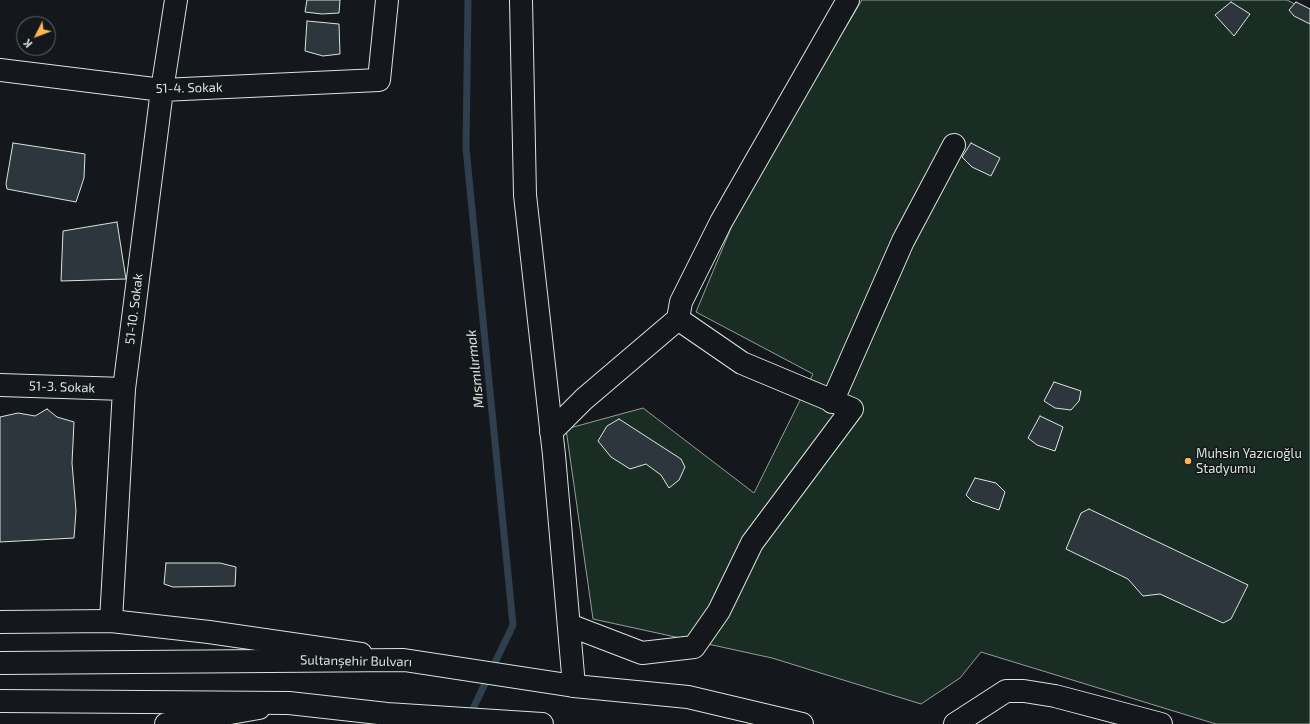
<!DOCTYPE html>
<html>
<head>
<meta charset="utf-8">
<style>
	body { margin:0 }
	#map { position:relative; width:1310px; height:724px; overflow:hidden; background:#14181c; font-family:"Exo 2",sans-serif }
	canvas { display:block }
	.north { position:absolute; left:16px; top:16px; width:40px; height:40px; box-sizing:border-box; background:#14181c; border:1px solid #626a69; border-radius:50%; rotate:228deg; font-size:11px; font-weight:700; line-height:16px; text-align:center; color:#d8e6dc }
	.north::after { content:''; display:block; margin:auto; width:14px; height:18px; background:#ffb74d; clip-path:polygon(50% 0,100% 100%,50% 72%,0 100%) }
</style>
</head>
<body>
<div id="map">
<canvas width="1310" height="724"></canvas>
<div class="north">K</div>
</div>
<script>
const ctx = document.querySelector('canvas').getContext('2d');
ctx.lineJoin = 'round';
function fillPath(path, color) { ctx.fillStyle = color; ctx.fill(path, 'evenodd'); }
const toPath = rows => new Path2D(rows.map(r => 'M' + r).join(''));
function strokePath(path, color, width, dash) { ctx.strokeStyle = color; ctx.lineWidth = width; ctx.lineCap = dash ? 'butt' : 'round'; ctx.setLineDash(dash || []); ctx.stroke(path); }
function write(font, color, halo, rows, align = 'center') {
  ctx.font = font + ' "Exo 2",sans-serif'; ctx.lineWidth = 3; ctx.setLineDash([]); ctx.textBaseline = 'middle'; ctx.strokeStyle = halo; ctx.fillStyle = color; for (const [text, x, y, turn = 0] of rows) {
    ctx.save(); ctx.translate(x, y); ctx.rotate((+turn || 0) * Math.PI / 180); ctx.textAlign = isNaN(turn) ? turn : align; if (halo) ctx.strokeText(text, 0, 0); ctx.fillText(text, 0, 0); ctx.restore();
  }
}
const green = toPath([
	[862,0,1287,0,1310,12,1310,724,1216,724,981,652,960,678,921,704,772,658,593,619,566,429,643,408,754,493,813,374,696,312,744,197,862,0]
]);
fillPath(green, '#1a2d24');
strokePath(green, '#939e99', 1);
strokePath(toPath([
	[468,0,466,148,513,625,469,717]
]), '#2f3f4d', 7);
const building = toPath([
	[307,0,340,0,339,13,322,14,305,12,307,0],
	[1231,2,1250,14,1234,36,1215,15,1231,2],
	[1296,2,1310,9,1310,24,1294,16,1289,10,1296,2],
	[307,21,339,24,340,54,323,56,305,51,307,21],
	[13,143,85,154,84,178,76,202,7,189,6,184,13,143],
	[971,143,1000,158,991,176,972,167,962,157,971,143],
	[117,222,126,279,61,281,63,231,117,222],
	[1054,382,1081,391,1079,401,1071,410,1055,408,1044,401,1054,382],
	[47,409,57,417,74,422,72,463,76,511,74,538,0,542,0,417,18,413,35,416,47,409],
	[1040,416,1063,427,1055,451,1037,445,1028,438,1040,416],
	[619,419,681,459,685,467,679,480,669,488,661,475,646,464,630,469,611,457,598,441,607,426,619,419],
	[975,478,996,483,1005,492,999,510,972,501,966,495,975,478],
	[1089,509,1248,585,1231,619,1223,623,1160,594,1143,596,1128,579,1066,549,1081,513,1089,509],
	[166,563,220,563,236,567,235,586,173,587,164,584,166,563]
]);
fillPath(building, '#2c363c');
strokePath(building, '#d8e6dc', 1);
const minor = toPath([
	[521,0,525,195,554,455,574,686],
	[0,70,162,90,379,80,387,0],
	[0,385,124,389],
	[832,402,903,241,954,145],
	[551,432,584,399,678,319,681,302,721,222,848,0],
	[111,621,124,389,162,90,176,0],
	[569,625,642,653,694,647,719,611,752,543,852,409,742,363,678,319],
	[955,724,1006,691,1024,691,1055,696,1161,724]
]);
const major = toPath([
	[0,622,111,621,209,632,361,654],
	[166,724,259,708]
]);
const highway = toPath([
	[0,663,404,660,574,686,688,697,802,724],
	[0,701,289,703,387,714,542,724]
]);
strokePath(minor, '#d8e6dc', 24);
strokePath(major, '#d8e6dc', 24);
strokePath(highway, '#d8e6dc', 24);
strokePath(minor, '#14181c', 22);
strokePath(major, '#14181c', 22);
strokePath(highway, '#14181c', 22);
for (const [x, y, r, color] of [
	[1188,461,4,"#ffb74d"]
]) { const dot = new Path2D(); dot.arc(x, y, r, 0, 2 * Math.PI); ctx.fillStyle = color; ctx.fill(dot); strokePath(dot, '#14181c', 1.5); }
write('13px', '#d8e6dc', '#14181c', [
	["51-4. Sokak",189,88,-1],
	["51-10. Sokak",134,309,-83],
	["51-3. Sokak",62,387,2],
	["Sultanşehir Bulvarı",356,661,1]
]);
write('13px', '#d8e6dc', '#14181c', [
	["Muhsin Yazıcıoğlu",1196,454],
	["Stadyumu",1196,469]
], 'left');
write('italic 14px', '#d8e6dc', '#14181c', [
	["Mısmılırmak",475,369,-96]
]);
</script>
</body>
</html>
